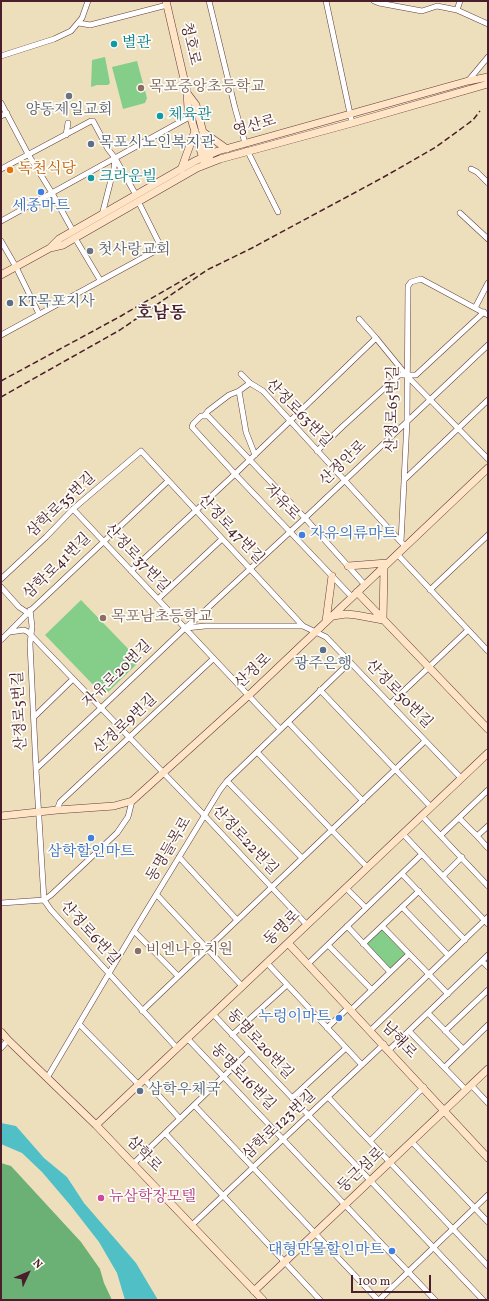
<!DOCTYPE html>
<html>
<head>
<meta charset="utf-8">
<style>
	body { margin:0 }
	#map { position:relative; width:489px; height:1301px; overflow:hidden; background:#eddfbc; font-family:Vollkorn,serif }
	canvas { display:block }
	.frame { position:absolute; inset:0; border:2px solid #4a1f2b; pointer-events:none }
	.north { position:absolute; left:8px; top:1253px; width:40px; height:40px; -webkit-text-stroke:3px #fdfcf7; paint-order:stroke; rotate:46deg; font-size:11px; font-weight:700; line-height:16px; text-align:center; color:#4a1f2b }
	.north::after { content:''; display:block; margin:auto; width:14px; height:18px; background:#4a1f2b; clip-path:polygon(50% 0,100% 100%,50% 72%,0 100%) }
	.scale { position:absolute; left:351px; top:1275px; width:80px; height:18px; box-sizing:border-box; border:2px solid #4a1f2b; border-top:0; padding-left:5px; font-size:12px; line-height:14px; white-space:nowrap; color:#4a1f2b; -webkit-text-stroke:3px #fdfcf7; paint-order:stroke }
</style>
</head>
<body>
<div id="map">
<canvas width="489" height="1301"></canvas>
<div class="frame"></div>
<div class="north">N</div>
<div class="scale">100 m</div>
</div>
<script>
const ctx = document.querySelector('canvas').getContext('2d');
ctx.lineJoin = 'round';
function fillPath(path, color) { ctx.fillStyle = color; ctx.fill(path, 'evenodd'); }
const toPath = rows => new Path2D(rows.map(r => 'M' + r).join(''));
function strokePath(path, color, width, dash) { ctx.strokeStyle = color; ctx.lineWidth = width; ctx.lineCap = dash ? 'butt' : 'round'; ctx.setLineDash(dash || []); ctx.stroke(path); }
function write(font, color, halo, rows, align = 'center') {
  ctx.font = font + ' Vollkorn,"Noto Serif KR",serif'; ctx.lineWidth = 3.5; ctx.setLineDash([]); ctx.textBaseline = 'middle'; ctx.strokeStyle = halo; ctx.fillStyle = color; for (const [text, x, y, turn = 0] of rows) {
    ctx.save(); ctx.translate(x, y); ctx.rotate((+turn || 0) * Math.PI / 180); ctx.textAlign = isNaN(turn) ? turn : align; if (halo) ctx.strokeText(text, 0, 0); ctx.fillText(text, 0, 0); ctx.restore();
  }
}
fillPath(toPath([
	[105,57,110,83,108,85,97,85,91,87,92,60],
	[137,61,147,98,145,103,123,109,112,67],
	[81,600,140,661,104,696,45,635],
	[382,929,407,954,391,970,366,944]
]), '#84ce8a');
fillPath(toPath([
	[1,1163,11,1166,81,1242,100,1269,104,1283,112,1300,1,1300]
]), '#6bb176');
fillPath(toPath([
	[1,1123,16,1126,44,1158,67,1177,84,1203,136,1263,158,1300,125,1300,117,1273,99,1242,71,1206,42,1172,22,1153,1,1144]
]), '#51bfc6');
const street = toPath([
	[209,1,235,108,245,143],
	[326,1,352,123],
	[374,1,379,3,422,11,437,6,457,10,488,24],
	[457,10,460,1],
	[79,23,90,25,167,5],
	[1,56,54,39,71,31,82,18,88,1],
	[468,81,488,57],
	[1,103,28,154,52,193,73,231],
	[1,116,7,113],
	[66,135,68,123],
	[247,150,278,212],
	[1,169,91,121,93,121,108,149,115,158,136,195],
	[471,169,477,172,488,183],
	[460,213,488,239],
	[102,215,114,168,115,159],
	[1,221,191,116],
	[75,238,100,280],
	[1,241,16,267,39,314],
	[475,308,488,283],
	[359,319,376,338,407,376,488,459],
	[1,335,157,250,160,245,138,201],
	[241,374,250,383,263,391,401,542],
	[239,391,246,432,255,455],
	[204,416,208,411,229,395,239,391,250,383],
	[317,451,342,427,399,375,416,375,484,312],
	[405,479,488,400],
	[73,509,280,729],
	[405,546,401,542,407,421,408,286,411,282,421,279,488,315],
	[397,554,488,651],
	[131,571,235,474,376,338],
	[1,579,46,537,73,509,141,451,303,626],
	[1,587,19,607,28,613],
	[430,590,488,535],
	[352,597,235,474,192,427,193,424,201,416,208,416,305,518,365,585],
	[158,599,222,539],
	[30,610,32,626,30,644,36,769,44,900,51,910,177,1048],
	[186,628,205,626,303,626,326,637,461,778],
	[10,632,24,630,28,632,204,815,307,925],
	[1,640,28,613,168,481],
	[320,690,431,807],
	[390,704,468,630],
	[34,717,73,679],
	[288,722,363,801],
	[257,752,367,867],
	[36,769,101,708,185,628,197,618,305,518,488,345],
	[227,781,302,858],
	[57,810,60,802,213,659],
	[422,816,488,886],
	[459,818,477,836],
	[488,826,477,836,488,848],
	[403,834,488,924],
	[441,835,488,790],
	[179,857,237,920],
	[402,874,465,940],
	[443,876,462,857],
	[346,888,366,908],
	[157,895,242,986],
	[1,903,44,900,51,895,117,833,128,817,132,801],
	[402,907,448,955],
	[347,926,390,972],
	[382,926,448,994],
	[134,931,178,976],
	[363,944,419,891],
	[328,945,372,990],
	[482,961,488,967],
	[267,963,362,1065],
	[308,964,422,854],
	[351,1010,409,954],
	[142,1011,425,741],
	[428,1013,463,1049],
	[213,1014,483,1300],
	[80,1025,139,1085],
	[327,1028,349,1007],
	[371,1030,488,917],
	[409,1031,466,1090],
	[445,1031,488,990],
	[232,1035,287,985],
	[187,1038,435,1300],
	[1,1048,8,1040],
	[389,1050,488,955],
	[445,1067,488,1025],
	[47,1078,134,931,220,790,227,781,350,662],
	[144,1079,180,1119],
	[471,1085,488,1103],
	[328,1097,488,1266],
	[292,1098,346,1048],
	[194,1105,378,1300],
	[165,1133,320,1300],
	[370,1141,424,1087],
	[412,1142,488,1222],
	[133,1164,249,1052],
	[192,1225,384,1044],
	[379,1300,488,1195]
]);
const secondary = toPath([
	[166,1,187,92,188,108,204,162],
	[187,93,196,105,210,160],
	[203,132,227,149],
	[181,170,195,131],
	[51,247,59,239,195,161,218,151,468,81,488,77],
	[1,275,50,248,63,245,75,238,197,168,220,159,352,123,488,84],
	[348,566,387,563],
	[357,592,488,729],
	[333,616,346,614,356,615,383,620,384,567],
	[326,621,332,576],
	[1,816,57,810,114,806,132,801,248,696,488,468],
	[288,943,488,1158],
	[1,1032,8,1040,96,1125,263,1300],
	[96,1125,488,753],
	[254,1291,488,1069]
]);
strokePath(street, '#623c41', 6);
strokePath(secondary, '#623c41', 8);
strokePath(street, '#fff', 5);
strokePath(secondary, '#ffe4c6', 7);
strokePath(toPath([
	[1,381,121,316,195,273],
	[1,397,120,330,207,270,252,248,302,221,382,178,436,147,473,120,480,111]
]), '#4a1f2b', 1.5, [6, 3]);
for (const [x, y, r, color] of [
	[114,44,4,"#0f9aa8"],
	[141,88,4,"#8d6e63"],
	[69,96,4,"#6b7280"],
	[160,116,4,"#0f9aa8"],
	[91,144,4,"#5c6f8a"],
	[10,170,4,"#e8710a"],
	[91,178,4,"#0f9aa8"],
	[41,192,4,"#3f7fe0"],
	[90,251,4,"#6b7280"],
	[10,303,4,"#5c6f8a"],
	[302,535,4,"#3f7fe0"],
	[103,618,4,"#8d6e63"],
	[323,650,4,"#5c6f8a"],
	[91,838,4,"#3f7fe0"],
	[138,951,4,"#8d6e63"],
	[339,1018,4,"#3f7fe0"],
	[140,1091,4,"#5c6f8a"],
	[101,1198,4,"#d1479c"],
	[392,1251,4,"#3f7fe0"]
]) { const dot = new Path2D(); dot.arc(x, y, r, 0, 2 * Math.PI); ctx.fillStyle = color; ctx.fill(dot); strokePath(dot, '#fdfcf7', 1.5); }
write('15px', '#0d838f', '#fdfcf7', [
	["별관",122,44],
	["체육관",168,116],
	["크라운빌",99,178]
], 'left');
write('15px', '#4a1f2b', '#fdfcf7', [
	["청호로",189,44,77],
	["영산로",255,127,-16],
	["산정로65번길",394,409,-89],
	["산정로63번길",298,414,46],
	["산정안로",344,464,-44],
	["자유로",281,503,46],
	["삼학로35번길",62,506,-43],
	["산정로47번길",230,530,47],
	["산정로37번길",136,559,47],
	["삼학로41번길",58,567,-44],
	["산정로",254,672,-43],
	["자유로20번길",118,675,-44],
	["산정로50번길",398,695,46],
	["산정로5번길",21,711,-93],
	["산정로9번길",126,725,-43],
	["산정로22번길",244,841,47],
	["동명들목로",170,850,-59],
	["동명로",283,929,-44],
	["산정로6번길",89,934,48],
	["남해로",398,1041,47],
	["동명로20번길",259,1045,47],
	["동명로16번길",242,1078,46],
	["삼학로123번길",280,1126,-43],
	["삼학로",143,1155,46],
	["둥근섬로",362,1171,-44]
]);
write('15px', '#785e54', '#fdfcf7', [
	["목포중앙초등학교",149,88],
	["목포남초등학교",111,618],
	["비엔나유치원",146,951]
], 'left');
write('15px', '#5b616d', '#fdfcf7', [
	["양동제일교회",69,111],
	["첫사랑교회",98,251,"left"]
]);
write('15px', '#4e5e75', '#fdfcf7', [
	["목포시노인복지관",99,144],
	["KT목포지사",18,303],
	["광주은행",323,665,"center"],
	["삼학우체국",148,1091]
], 'left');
write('15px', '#c56008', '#fdfcf7', [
	["독천식당",18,170]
], 'left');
write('15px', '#366cbe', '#fdfcf7', [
	["세종마트",41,207],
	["자유의류마트",310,535,"left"],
	["삼학할인마트",91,853],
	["누렁이마트",331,1018,"right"],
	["대형만물할인마트",384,1251,"right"]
]);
write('15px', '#b23c85', '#fdfcf7', [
	["뉴삼학장모텔",109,1198]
], 'left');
write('bold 17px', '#4a1f2b', '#fdfcf7', [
	["호남동",161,315]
]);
</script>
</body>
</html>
